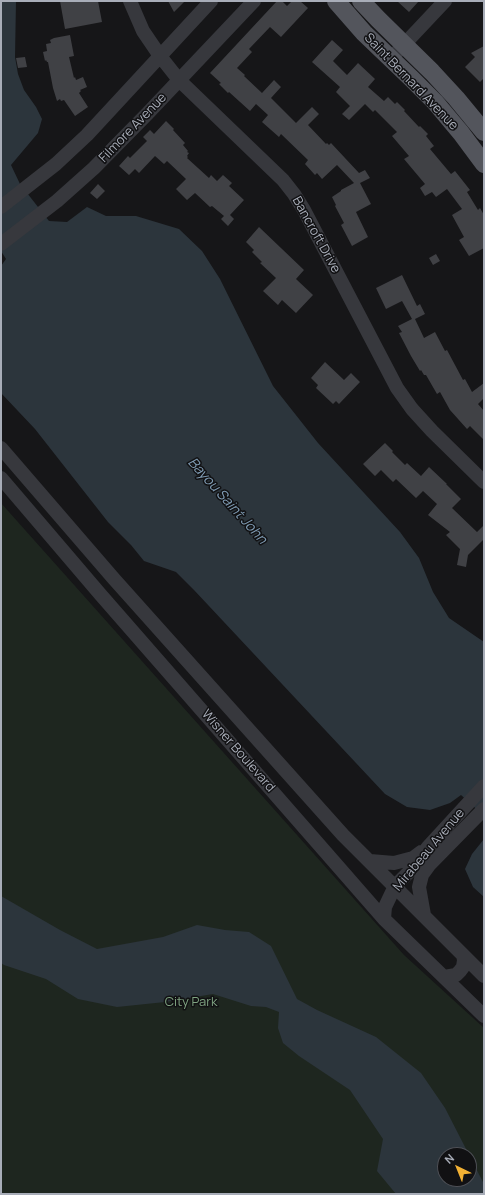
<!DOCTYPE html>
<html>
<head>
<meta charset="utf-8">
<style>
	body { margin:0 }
	#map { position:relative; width:485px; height:1195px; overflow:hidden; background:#161618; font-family:Manrope,sans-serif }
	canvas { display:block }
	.frame { position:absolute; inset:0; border:2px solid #a8adb8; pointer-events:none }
	.north { position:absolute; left:437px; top:1147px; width:40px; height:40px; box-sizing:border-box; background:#111113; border:1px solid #4d4f55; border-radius:50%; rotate:317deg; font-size:11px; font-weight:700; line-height:16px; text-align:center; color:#a8adb8 }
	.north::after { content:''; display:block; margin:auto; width:14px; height:18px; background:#f2b134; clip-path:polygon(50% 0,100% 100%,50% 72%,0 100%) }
</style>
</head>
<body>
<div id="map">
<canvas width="485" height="1195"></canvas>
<div class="frame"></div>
<div class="north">N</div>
</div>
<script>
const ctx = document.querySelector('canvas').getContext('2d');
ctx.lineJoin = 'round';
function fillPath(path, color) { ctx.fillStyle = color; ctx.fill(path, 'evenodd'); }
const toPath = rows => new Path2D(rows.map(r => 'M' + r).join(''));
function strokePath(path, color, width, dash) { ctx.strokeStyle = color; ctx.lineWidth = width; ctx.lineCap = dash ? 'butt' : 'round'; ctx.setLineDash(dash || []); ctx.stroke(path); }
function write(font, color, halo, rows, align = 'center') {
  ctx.font = font + ' Manrope,sans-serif'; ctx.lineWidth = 3; ctx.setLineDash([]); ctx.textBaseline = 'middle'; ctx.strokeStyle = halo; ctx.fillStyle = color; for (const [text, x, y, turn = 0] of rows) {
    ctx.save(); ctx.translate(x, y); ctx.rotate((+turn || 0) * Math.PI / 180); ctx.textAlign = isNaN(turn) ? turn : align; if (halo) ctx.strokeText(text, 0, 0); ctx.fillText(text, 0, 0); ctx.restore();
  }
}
fillPath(toPath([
	[1,503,404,955,484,1028,484,1194,1,1194],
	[445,1155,469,1155,469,1179,445,1179]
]), '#1e261f');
fillPath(toPath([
	[1,1,16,1,15,57,18,74,24,90,36,107,42,119,38,133,11,165,20,184,49,221,67,222,87,207,106,216,136,216,179,229,202,251,220,279,273,386,318,443,400,532,419,558,433,592,449,618,484,642,484,816,461,795,450,803,430,810,407,807,385,794,194,590,176,572,144,561,131,545,108,522,35,429,1,393,1,266,6,259,1,251],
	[484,839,484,897,473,887,465,869,472,854],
	[1,896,60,930,97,949,163,937,197,925,225,930,249,932,271,946,297,999,317,1010,376,1037,421,1073,445,1108,484,1184,484,1194,396,1194,377,1171,383,1139,350,1090,299,1056,283,1043,278,1028,279,1012,266,1007,251,1006,213,994,165,1002,117,1007,78,999,46,979,4,965,1,963],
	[445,1155,469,1155,469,1179,445,1179]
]), '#2c353c');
fillPath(toPath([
	[60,1,98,1,102,22,65,29],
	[168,1,185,1,174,12],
	[277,1,282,1,287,6,292,1,300,1,308,8,281,37,270,27,249,49,252,52,237,68,245,75,244,76,262,93,274,80,281,87,271,98,296,123,312,107,319,114,308,125,326,144,327,143,329,145,331,143,359,173,365,170,370,178,360,183,371,204,356,212,368,237,352,246,341,225,344,223,335,206,336,205,332,197,341,191,341,190,354,183,337,165,322,179,317,173,315,175,305,164,308,160,281,134,279,137,262,122,268,115,256,104,250,111,229,92,228,93,219,84,221,83,210,73],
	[397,1,419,1,409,12],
	[70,35,74,56,69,57,74,78,75,77,76,80,83,77,87,87,80,90,81,91,79,93,88,107,75,116,64,100,61,101,60,99,57,101,53,88,48,62,47,62,46,60,45,61,43,52,47,51,46,44,51,43,50,40,54,38],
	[332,40,343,50,333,61,347,75,358,63,375,79,368,87,384,101,388,97,395,104,397,102,405,110,404,111,419,127,420,126,428,134,426,136,434,146,430,149,451,174,455,171,470,190,467,192,478,210,480,208,484,215,484,248,469,256,459,240,464,237,452,215,462,209,447,189,436,197,432,192,425,196,420,188,425,184,404,159,409,156,392,136,397,132,375,110,373,112,365,104,349,120,342,114,350,106,336,92,340,87,312,62],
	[484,46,484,78,480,82,465,67,475,57,471,53],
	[25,57,27,67,18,68,16,58],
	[166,121,174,129,173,130,185,143,183,145,188,151,187,152,189,153,187,156,188,157,187,158,209,178,211,175,217,181,223,175,232,183,229,186,244,200,230,215,234,219,228,226,221,219,224,216,212,206,210,207,195,193,187,200,176,189,186,179,167,161,164,164,155,156,139,173,135,169,129,175,119,166,128,156,130,158,147,141,143,137,150,130,154,134],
	[98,184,105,191,97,199,90,193],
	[259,227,304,270,296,279,313,295,296,313,282,300,278,305,263,291,276,278,260,263,262,262,252,252,254,250,246,242],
	[436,254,440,261,433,265,429,258],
	[402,275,417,306,420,304,425,314,415,319,424,338,435,332,445,351,447,350,463,380,465,379,472,392,484,383,484,398,478,404,484,411,484,440,470,426,467,429,450,410,440,392,437,394,426,375,424,375,421,370,420,371,411,356,399,333,402,332,398,326,412,319,402,301,386,309,376,288],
	[325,362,344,380,351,373,360,382,339,404,336,401,333,404,316,388,318,385,311,378],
	[385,443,393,451,392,452,405,465,407,463,421,476,429,467,447,484,446,484,461,499,452,508,477,532,484,525,484,539,468,555,466,567,457,565,460,549,446,535,450,532,428,515,437,504,423,491,416,498,396,479,393,482,381,470,375,476,363,464]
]), '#404145');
strokePath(toPath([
	[130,1,143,31,160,56,179,80,283,180,294,194,304,210,397,388,412,409,432,431,484,482],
	[397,52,445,1],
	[1,207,56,164,87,135,211,1],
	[1,244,57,201,94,168,148,113,254,1],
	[1,448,114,579,343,835,484,976],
	[1,478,100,594,384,919,484,1016],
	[370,861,394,863,413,858,421,852],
	[424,915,419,887,422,875,430,864,484,809],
	[384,919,385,907,395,886,409,872,428,847,484,786],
	[444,977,456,975,460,971,463,967,464,960,463,955]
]), '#37383d', 14);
strokePath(toPath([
	[336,1,364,33,412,79,435,102,461,133,484,164],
	[361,1,378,19,432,72,456,98,484,132]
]), '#53555c', 18);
write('13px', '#a8adb8', '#111113', [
	["Saint Bernard Avenue",411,82,46],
	["Filmore Avenue",133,128,-46],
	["Bancroft Drive",316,235,61],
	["Wisner Boulevard",238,751,49],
	["Mirabeau Avenue",429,850,-50]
]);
write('13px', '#7fa381', '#111113', [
	["City Park",191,1002]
]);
write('italic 14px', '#7f9bb3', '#111113', [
	["Bayou Saint John",227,501,48]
]);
</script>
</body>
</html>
